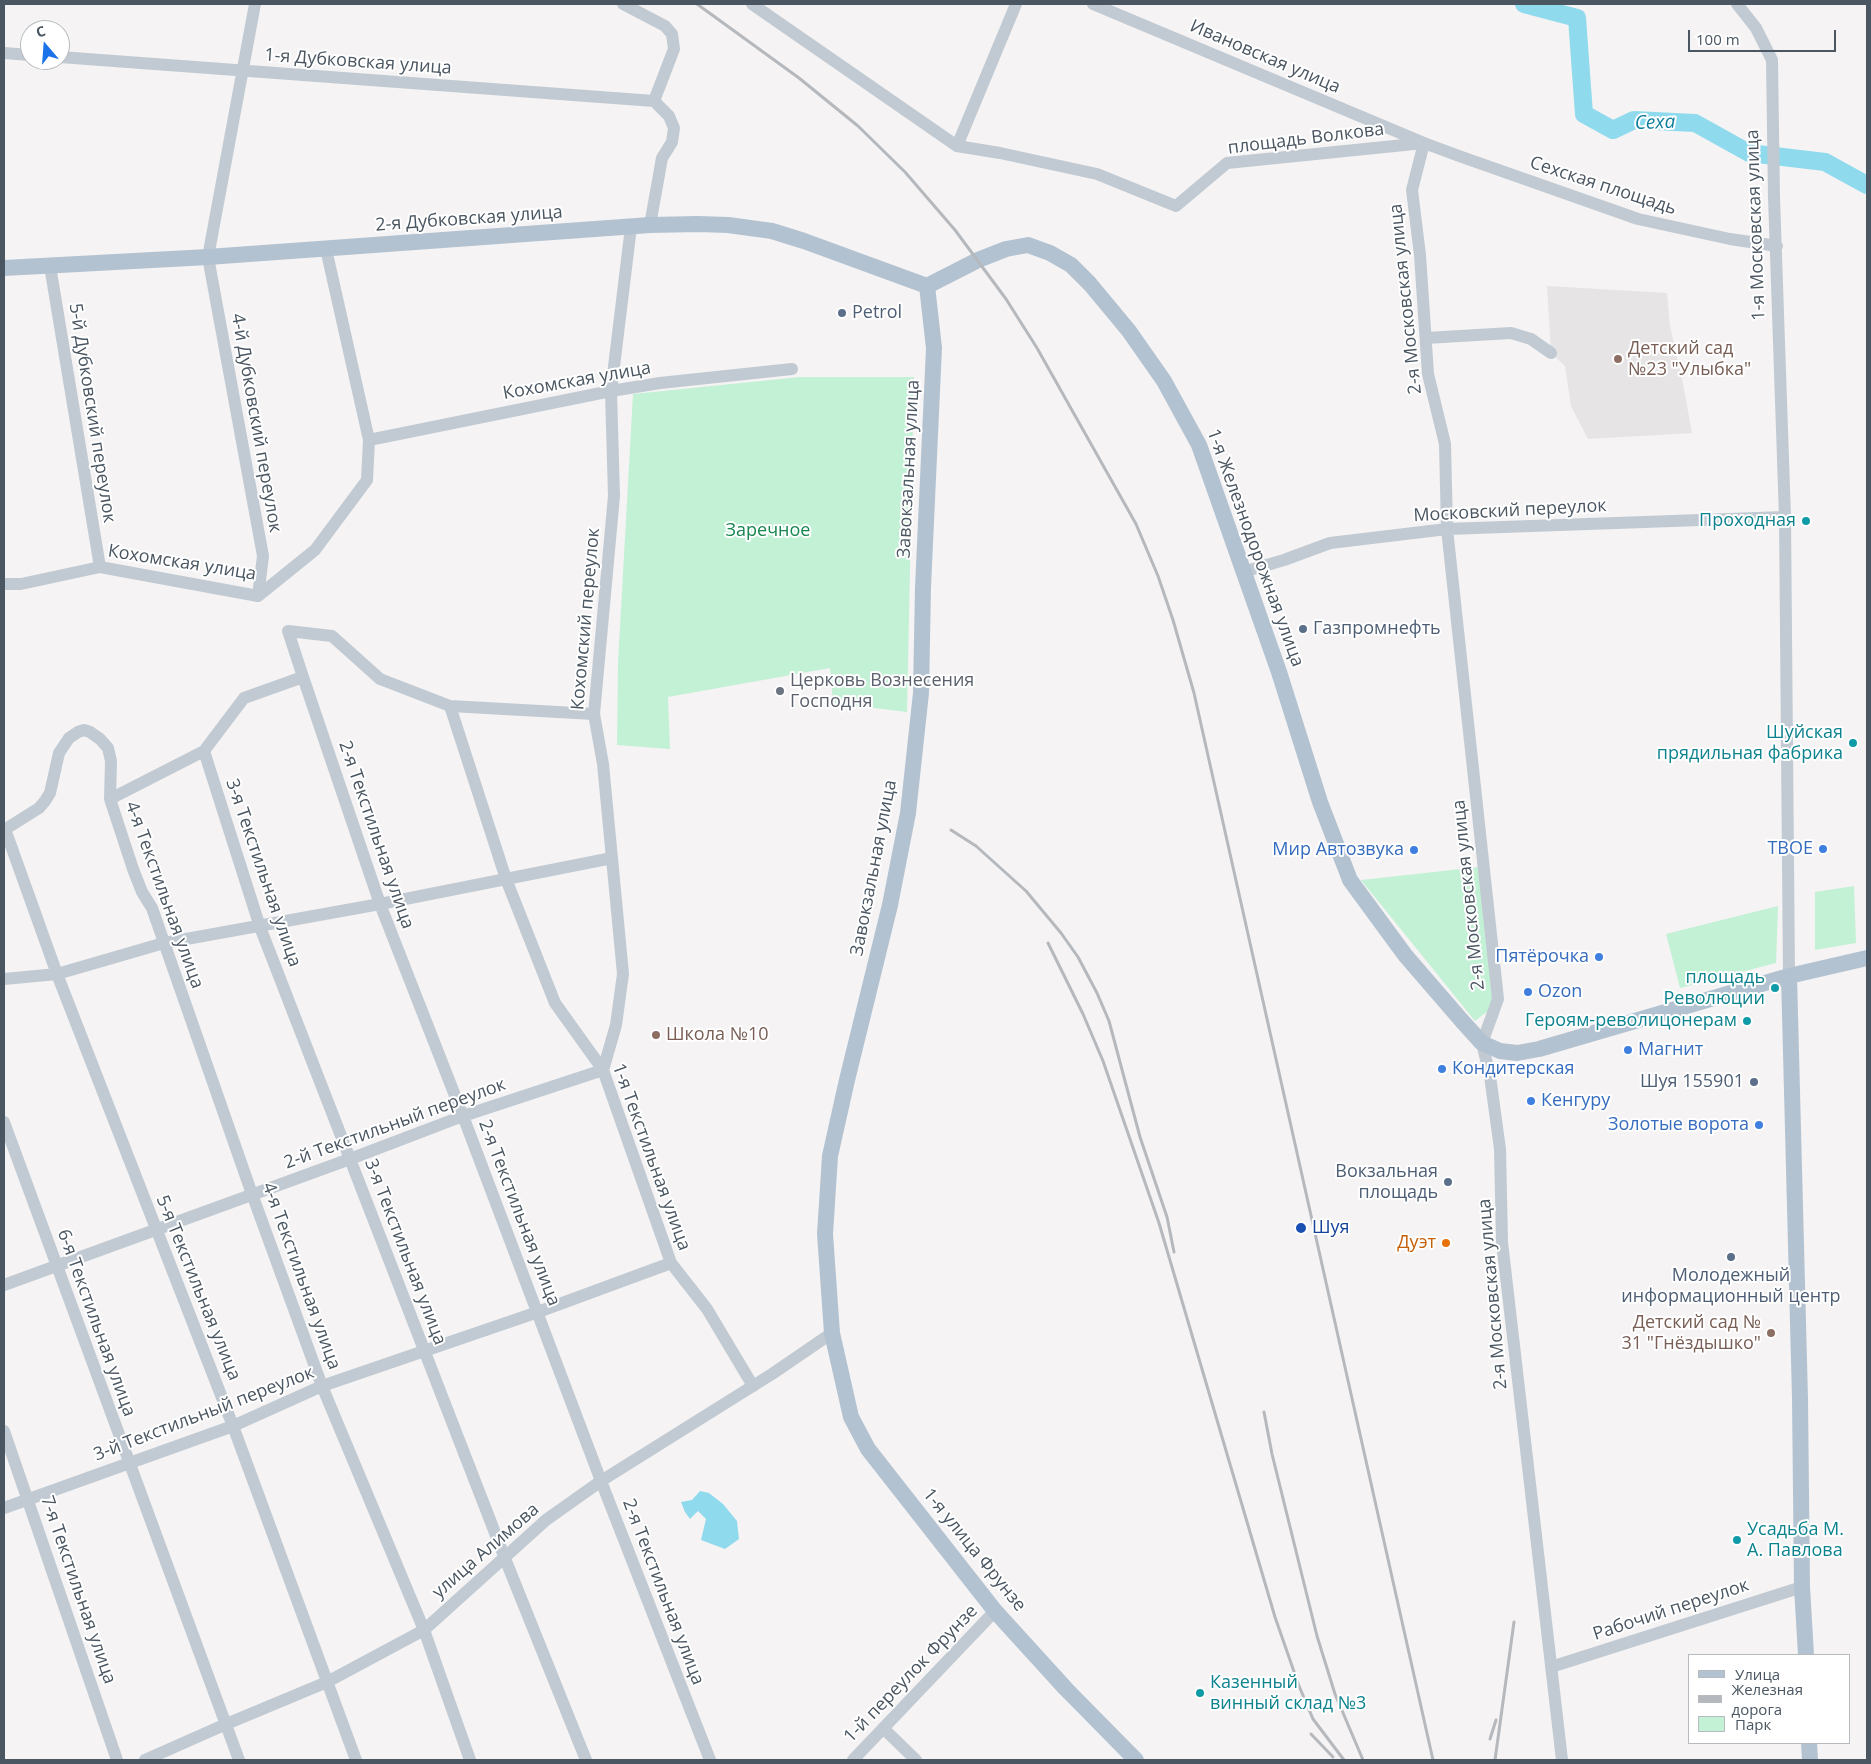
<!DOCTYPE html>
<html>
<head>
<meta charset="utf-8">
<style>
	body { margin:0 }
	#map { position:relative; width:1871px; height:1764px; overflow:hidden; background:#f5f3f3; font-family:"Open Sans",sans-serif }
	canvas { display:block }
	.frame { position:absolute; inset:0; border:5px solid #4a5661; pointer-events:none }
	.legend { position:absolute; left:1688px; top:1654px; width:162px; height:90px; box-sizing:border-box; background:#fff; border:1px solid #b7bbc0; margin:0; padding:6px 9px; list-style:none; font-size:15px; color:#4a5661 }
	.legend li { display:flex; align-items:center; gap:10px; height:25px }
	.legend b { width:25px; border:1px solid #b7bbc0 }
	.north { position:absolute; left:20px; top:20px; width:50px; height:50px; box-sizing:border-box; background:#fff; border:1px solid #b7bbc0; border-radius:50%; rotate:342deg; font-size:14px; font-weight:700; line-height:20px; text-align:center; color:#4a5661 }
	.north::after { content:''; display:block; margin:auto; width:18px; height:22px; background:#1a73e8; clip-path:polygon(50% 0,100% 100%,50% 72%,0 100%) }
	.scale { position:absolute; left:1688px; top:30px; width:148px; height:22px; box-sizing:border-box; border:2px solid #4a5661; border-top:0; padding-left:6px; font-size:15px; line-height:18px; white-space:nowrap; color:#4a5661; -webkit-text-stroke:4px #fff; paint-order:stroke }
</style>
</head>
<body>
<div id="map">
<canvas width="1871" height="1764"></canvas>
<div class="frame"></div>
<ul class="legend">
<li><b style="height:6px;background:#b3c2d1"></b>Улица</li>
<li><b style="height:6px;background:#b5b8bd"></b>Железная дорога</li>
<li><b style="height:14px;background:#c3f1d5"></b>Парк</li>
</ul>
<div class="north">С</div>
<div class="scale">100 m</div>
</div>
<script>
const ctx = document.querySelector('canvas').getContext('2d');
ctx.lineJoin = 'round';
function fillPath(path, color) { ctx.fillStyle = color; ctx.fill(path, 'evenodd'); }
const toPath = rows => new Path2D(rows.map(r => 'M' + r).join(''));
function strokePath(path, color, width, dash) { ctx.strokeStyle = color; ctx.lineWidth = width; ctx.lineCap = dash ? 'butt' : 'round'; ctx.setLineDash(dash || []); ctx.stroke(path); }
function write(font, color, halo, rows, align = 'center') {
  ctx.font = font + ' "Open Sans",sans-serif'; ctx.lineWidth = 4; ctx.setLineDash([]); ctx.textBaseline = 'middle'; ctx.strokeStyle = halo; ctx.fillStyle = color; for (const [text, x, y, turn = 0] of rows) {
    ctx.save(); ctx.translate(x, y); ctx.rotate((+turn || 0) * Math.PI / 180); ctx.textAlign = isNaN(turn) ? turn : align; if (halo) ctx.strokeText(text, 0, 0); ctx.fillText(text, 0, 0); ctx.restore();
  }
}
fillPath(toPath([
	[1547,286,1667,293,1670,326,1683,384,1692,433,1588,439,1571,406,1565,366,1551,353]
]), '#e6e4e5');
fillPath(toPath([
	[800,377,914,377,907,712,833,703,830,668,668,697,670,749,617,745,618,663,633,394],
	[1479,867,1493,1007,1475,1021,1361,880],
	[1854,886,1856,943,1815,950,1815,892],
	[1778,906,1776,963,1680,988,1666,934]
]), '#c3f1d5');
fillPath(toPath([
	[700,1491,709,1493,723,1504,737,1521,739,1539,725,1549,701,1540,706,1519,698,1511,690,1519,685,1512,681,1502,692,1500]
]), '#90daee');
strokePath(toPath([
	[1524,4,1577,18,1584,114,1613,130,1634,120,1695,123,1749,153,1825,162,1867,185]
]), '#90daee', 18);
strokePath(toPath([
	[255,4,208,257,263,556,258,596],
	[623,4,665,26,672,34,674,49,654,101],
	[752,4,957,146,1000,153,1097,174,1176,206,1227,163,1424,143],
	[1093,4,1424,143,1459,156,1638,219,1730,239,1777,246],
	[1737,4,1756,28,1772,60,1774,197,1785,517,1789,976],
	[4,53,30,55],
	[60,57,654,101],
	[1424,143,1412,190,1420,255,1428,374,1445,444,1447,529,1498,999,1482,1043,1490,1076,1500,1149,1502,1242,1562,1760],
	[957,146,1016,4],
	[650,225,662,158,672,142,674,128,669,116,654,101],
	[50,266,100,567],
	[1426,338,1511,333,1531,339,1551,353],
	[369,440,611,391,660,383,792,369],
	[1243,572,1284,560,1330,543,1447,529,1785,517],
	[4,584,21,584,100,567,258,596,315,550,367,480,369,440,326,249],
	[303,677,380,904,463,1116,601,1481,710,1760],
	[450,706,506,879,555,1003,603,1070,671,1263,707,1309,753,1386],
	[204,751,260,927,504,1556,586,1760],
	[110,799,133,869,142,892,152,908,252,1194,322,1386,424,1630,470,1760],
	[5,829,57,974,233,1426,356,1760],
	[4,830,39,808,45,801,50,793,59,753,69,738,78,732,84,730,90,732,100,739,108,748,111,761,110,799,204,751,244,698,303,677,288,631,332,636,380,679,450,706,594,714],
	[4,979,57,974,164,943,380,904,612,858],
	[4,1122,239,1760],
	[4,1285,350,1159,463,1116,603,1070,616,1025,623,974,603,764,594,714,614,496,611,391,631,227],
	[4,1431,117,1760],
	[4,1508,233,1426,322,1386,538,1312,671,1263],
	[1551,1667,1802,1587],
	[883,1728,916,1760],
	[145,1760,224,1725,327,1682,424,1630,546,1520,601,1481,772,1374,832,1333],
	[853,1760,995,1611]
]), '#c1cad2', 12);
strokePath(toPath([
	[4,268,208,257,650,225,698,224,728,225,772,231,804,241,927,286],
	[927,286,934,348,923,587,921,693,908,813,890,905,847,1080,830,1156,825,1234,832,1333,851,1417,868,1449,995,1611,1066,1689,1136,1760],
	[927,286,978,260,1006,249,1028,245,1050,253,1071,265,1090,284,1129,331,1164,381,1199,445,1279,672,1320,802,1350,880,1405,955,1462,1021,1482,1043,1500,1051,1517,1053,1539,1049,1789,976,1867,958],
	[1789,976,1800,1399,1802,1587,1806,1655],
	[1809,1743,1810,1760]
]), '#b3c2d1', 16);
strokePath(toPath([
	[697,4,799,78,858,126,905,172,955,230,1006,299,1037,348,1136,524,1158,576,1173,620,1194,693,1433,1760],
	[951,830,976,846,1026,891,1061,933,1078,957,1097,993,1109,1021,1140,1137,1167,1217,1174,1252],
	[1048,943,1083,1014,1103,1061,1159,1223,1275,1617,1299,1686,1313,1719,1344,1760],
	[1264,1412,1272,1454,1317,1636,1335,1694,1363,1760],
	[1311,1734,1333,1757],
	[1490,1739,1496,1720],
	[1495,1760,1514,1622]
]), '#b5b8bd', 3);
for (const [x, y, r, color] of [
	[842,313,5,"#5c6f8a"],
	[1618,359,5,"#8d6e63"],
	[1806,521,5,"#0f9aa8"],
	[1303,629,5,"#5c6f8a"],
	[780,691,5,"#6b7280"],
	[1853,743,5,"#0f9aa8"],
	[1823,849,5,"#3f7fe0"],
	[1414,850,5,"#3f7fe0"],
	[1599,957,5,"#3f7fe0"],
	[1775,988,5,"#0f9aa8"],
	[1528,992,5,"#3f7fe0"],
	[1747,1021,5,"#0f9aa8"],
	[656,1035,5,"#8d6e63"],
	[1628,1050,5,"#3f7fe0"],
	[1442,1069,5,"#3f7fe0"],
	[1754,1082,5,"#5c6f8a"],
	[1531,1101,5,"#3f7fe0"],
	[1759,1125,5,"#3f7fe0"],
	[1448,1182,5,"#5c6f8a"],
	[1301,1228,6,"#1a4fb4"],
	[1446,1243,5,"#e8710a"],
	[1731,1257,5,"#5c6f8a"],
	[1771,1333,5,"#8d6e63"],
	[1737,1540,5,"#0f9aa8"],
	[1200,1693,5,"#0f9aa8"]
]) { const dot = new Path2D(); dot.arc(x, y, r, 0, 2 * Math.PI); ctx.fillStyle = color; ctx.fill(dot); strokePath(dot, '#fff', 2); }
write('18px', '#4a5661', '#fff', [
	["Ивановская улица",1265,57,23],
	["1-я Дубковская улица",358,62,4],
	["площадь Волкова",1306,139,-7],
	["Сехская площадь",1603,186,18],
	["2-я Дубковская улица",469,219,-4],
	["1-я Московская улица",1756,225,-92],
	["2-я Московская улица",1406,299,-96],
	["Кохомская улица",577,381,-10],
	["5-й Дубковский переулок",92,413,81],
	["4-й Дубковский переулок",256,423,80],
	["Завокзальная улица",909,469,-87],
	["Московский переулок",1510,511,-3],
	["1-я Железнодорожная улица",1255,548,70],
	["Кохомская улица",182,563,9],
	["Кохомский переулок",586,619,-85],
	["2-я Текстильная улица",376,835,71],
	["Завокзальная улица",874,868,-79],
	["3-я Текстильная улица",263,873,71],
	["4-я Текстильная улица",164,895,70],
	["2-я Московская улица",1469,895,-96],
	["2-й Текстильный переулок",395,1124,-20],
	["1-я Текстильная улица",651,1157,70],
	["2-я Текстильная улица",519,1213,69],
	["3-я Текстильная улица",405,1252,69],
	["4-я Текстильная улица",301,1276,70],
	["5-я Текстильная улица",198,1288,68],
	["2-я Московская улица",1493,1294,-95],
	["6-я Текстильная улица",96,1323,70],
	["3-й Текстильный переулок",204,1414,-21],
	["1-я улица Фрунзе",974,1550,51],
	["улица Алимова",486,1551,-41],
	["7-я Текстильная улица",78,1590,71],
	["2-я Текстильная улица",663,1592,69],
	["Рабочий переулок",1671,1610,-18],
	["1-й переулок Фрунзе",911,1674,-46]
]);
write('18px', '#4e5e75', '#fff', [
	["Petrol",852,313],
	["Газпромнефть",1313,629],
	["Шуя 155901",1744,1082,"right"],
	["Вокзальная",1438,1172,"right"],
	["площадь",1438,1193,"right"],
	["Молодежный",1731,1276,"center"],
	["информационный центр",1731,1297,"center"]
], 'left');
write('18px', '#785e54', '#fff', [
	["Детский сад",1628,349],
	["№23 \"Улыбка\"",1628,370],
	["Школа №10",666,1035],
	["Детский сад №",1761,1323,"right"],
	["31 \"Гнёздышко\"",1761,1344,"right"]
], 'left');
write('18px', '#0d838f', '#fff', [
	["Проходная",1796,521],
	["Шуйская",1843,733],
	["прядильная фабрика",1843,754],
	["площадь",1765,978],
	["Революции",1765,999],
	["Героям-револицонерам",1737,1021],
	["Усадьба М.",1747,1530,"left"],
	["А. Павлова",1747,1551,"left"],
	["Казенный",1210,1683,"left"],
	["винный склад №3",1210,1704,"left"]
], 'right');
write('18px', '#17864f', '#fff', [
	["Заречное",768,531]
]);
write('18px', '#5b616d', '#fff', [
	["Церковь Вознесения",790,681],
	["Господня",790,702]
], 'left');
write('18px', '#366cbe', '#fff', [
	["ТВОЕ",1813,849],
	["Мир Автозвука",1404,850],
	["Пятёрочка",1589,957],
	["Ozon",1538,992,"left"],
	["Магнит",1638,1050,"left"],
	["Кондитерская",1452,1069,"left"],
	["Кенгуру",1541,1101,"left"],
	["Золотые ворота",1749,1125]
], 'right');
write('18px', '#164399', '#fff', [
	["Шуя",1312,1228]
], 'left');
write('18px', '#c56008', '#fff', [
	["Дуэт",1436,1243]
], 'right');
write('italic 19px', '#0c7c9b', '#fff', [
	["Сеха",1655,123,-2]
]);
</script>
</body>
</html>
